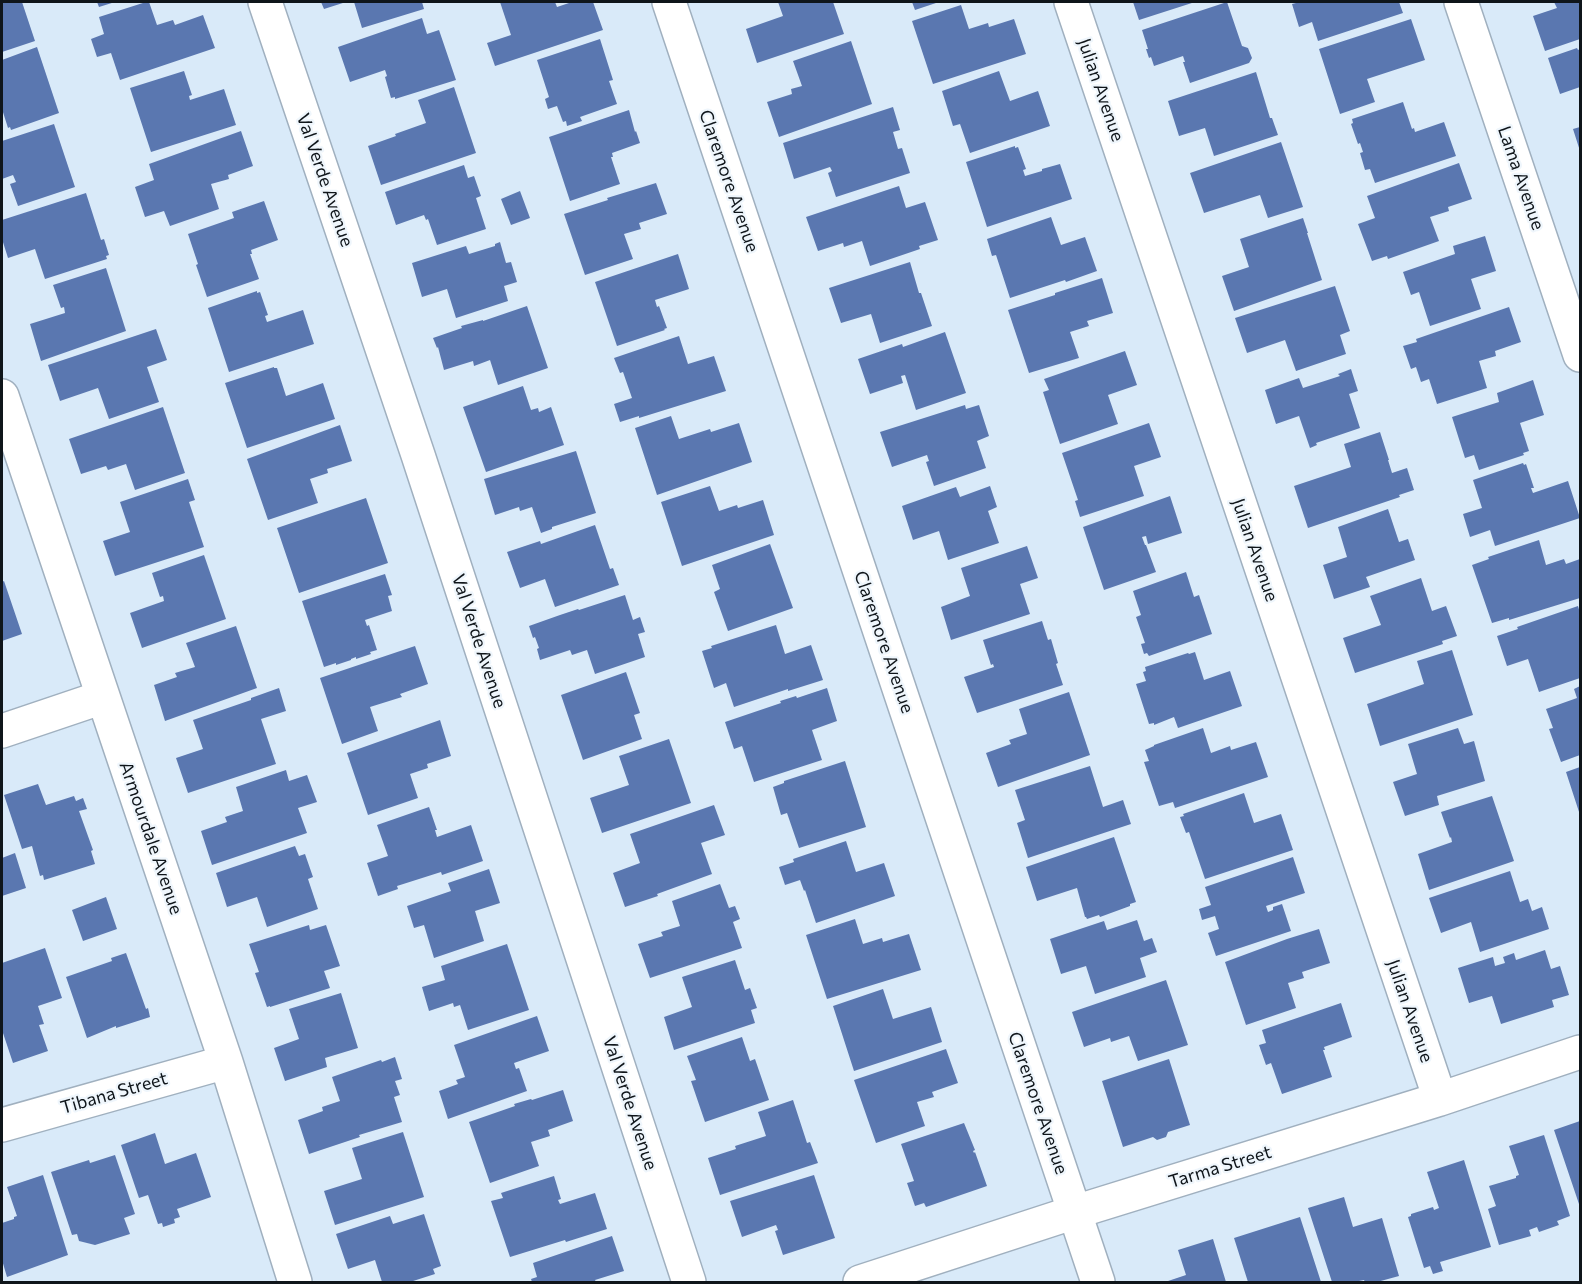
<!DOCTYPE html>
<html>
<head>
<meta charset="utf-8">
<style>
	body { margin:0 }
	#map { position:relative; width:1582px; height:1284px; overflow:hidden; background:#d9eaf9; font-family:Commissioner,sans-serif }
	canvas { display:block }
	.frame { position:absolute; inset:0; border:3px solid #0f151a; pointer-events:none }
</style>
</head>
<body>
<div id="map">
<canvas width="1582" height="1284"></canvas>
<div class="frame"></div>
</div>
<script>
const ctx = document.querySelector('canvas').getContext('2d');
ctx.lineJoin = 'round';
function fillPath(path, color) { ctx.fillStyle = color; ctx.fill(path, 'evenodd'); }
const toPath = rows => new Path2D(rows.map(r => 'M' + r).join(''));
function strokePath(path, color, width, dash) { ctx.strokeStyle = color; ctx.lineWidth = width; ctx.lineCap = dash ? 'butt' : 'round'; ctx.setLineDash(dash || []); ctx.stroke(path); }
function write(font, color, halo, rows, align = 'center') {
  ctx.font = font + ' Commissioner,sans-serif'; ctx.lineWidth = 4.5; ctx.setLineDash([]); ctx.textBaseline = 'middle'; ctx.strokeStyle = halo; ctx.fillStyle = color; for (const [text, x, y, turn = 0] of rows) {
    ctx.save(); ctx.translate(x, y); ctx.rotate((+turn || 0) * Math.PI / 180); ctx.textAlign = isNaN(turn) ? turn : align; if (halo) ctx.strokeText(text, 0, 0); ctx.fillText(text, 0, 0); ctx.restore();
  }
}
fillPath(toPath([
	[2,2,22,2,35,41,2,52],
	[97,2,115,2,99,7],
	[146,2,149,2,157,25,173,20,175,25,203,15,215,48,120,80,111,53,97,57,91,39,104,34,99,17],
	[321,2,346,2,324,9],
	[354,2,422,2,424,9,362,28],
	[500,2,555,2,557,7,572,2,593,2,603,30,495,66,487,43,511,35],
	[778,2,833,2,844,34,757,63,746,29,783,16],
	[912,2,939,2,915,10],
	[1133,2,1195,2,1139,20],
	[1227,2,1242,46,1248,48,1252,58,1249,63,1190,83,1183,62,1185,62,1183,56,1154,66,1151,57,1149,58,1146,49,1148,49,1142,30],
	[1300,2,1399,2,1403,13,1318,41,1312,22,1299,27,1292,4],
	[1554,2,1580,2,1580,39,1545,51,1533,16,1557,8],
	[961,5,969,29,988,23,989,27,1014,19,1026,54,933,84,912,21],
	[422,18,427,34,439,30,456,80,395,99,395,97,391,98,385,77,387,76,385,70,350,82,338,47],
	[1411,19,1425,60,1367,79,1375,102,1340,114,1319,49],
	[600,39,613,80,609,81,617,104,580,117,582,121,567,126,566,121,563,122,557,106,548,109,545,99,549,97,537,60],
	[851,41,872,104,779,137,767,102,792,94,791,89,802,86,793,61],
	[37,47,59,113,11,130,10,127,8,128,2,109,2,60],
	[1577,48,1578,50,1580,49,1580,87,1560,94,1548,58],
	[184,71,192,95,189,96,190,100,224,89,236,125,151,152,130,88],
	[999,71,1010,101,1038,91,1050,126,970,153,960,124,953,126,942,91],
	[1256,72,1270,118,1272,118,1278,135,1214,156,1205,128,1179,136,1168,101],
	[454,87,476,153,381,185,368,146,396,136,395,134,426,123,418,100],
	[1403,102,1412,129,1414,128,1415,132,1444,122,1456,156,1375,183,1370,169,1365,170,1360,153,1363,152,1360,143,1358,144,1351,124,1353,123,1352,119],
	[893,107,900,130,893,132,898,149,902,148,910,173,836,197,828,173,832,171,830,167,794,179,783,143],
	[629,110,635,132,636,131,640,143,612,153,613,157,611,157,620,184,570,201,549,137],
	[54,124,75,187,18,206,10,184,16,182,13,175,2,179,2,141],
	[1580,127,1580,151,1573,129],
	[241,131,253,166,228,175,229,179,211,184,219,209,170,226,164,211,145,217,135,187,154,180,149,164],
	[1281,142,1303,207,1268,218,1260,195,1204,213,1190,173],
	[1015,146,1015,148,1018,147,1026,169,1023,170,1025,176,1042,171,1042,169,1060,164,1072,199,987,227,966,162],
	[1459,163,1472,199,1448,207,1449,211,1430,217,1439,241,1388,259,1387,256,1372,261,1358,224,1375,218,1367,196],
	[464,165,468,178,474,176,481,196,476,198,486,229,437,245,428,219,426,220,424,215,396,225,385,192],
	[656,183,667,214,639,223,641,229,624,234,633,259,585,275,564,214,608,200,607,198],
	[899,186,906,208,925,202,938,240,919,246,920,249,870,266,862,241,844,247,843,243,818,251,806,217],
	[520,191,530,218,511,225,501,199],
	[86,193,101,240,104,239,109,255,106,256,107,259,45,279,35,249,8,258,2,239,2,220],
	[264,201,278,240,251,250,252,254,250,254,259,279,207,297,196,265,198,264,188,234,234,218,232,212],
	[1051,217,1061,245,1085,237,1097,271,1066,282,1065,280,1010,298,996,255,992,256,987,239],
	[1303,218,1308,233,1307,233,1322,280,1234,311,1222,276,1249,267,1240,239],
	[1485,236,1496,271,1471,279,1481,309,1430,326,1419,292,1411,295,1403,272,1455,254,1453,246],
	[500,242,506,263,511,262,517,282,504,286,508,301,456,318,447,289,422,297,412,263,466,246,469,254,495,246,495,244],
	[678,254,689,289,655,300,657,307,659,306,667,328,664,329,665,330,617,346,595,282],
	[910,262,919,293,921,293,932,326,880,343,871,314,841,323,829,288],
	[106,268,126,331,41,361,30,324,65,313,64,307,61,308,53,285],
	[1102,278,1113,313,1087,321,1089,326,1070,332,1079,358,1029,373,1008,310,1055,295,1055,293],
	[1335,286,1350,331,1340,335,1346,354,1296,371,1285,340,1247,353,1235,318],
	[257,291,257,293,260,292,268,315,265,316,267,322,303,310,314,344,229,372,208,308],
	[527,306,548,368,498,385,490,360,474,366,473,361,444,370,438,347,437,348,433,338,462,328,461,326,483,320,483,321],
	[1509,307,1521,342,1495,351,1496,356,1479,361,1487,388,1437,404,1429,379,1421,382,1416,367,1411,369,1403,346,1417,342,1416,339],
	[156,329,167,360,147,367,159,402,109,419,98,388,60,401,48,365],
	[945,332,966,393,916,410,905,375,901,376,903,383,870,394,858,359,902,344,903,347],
	[679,336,688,364,714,356,726,391,639,418,639,416,620,422,614,404,632,398,623,372,620,373,614,358],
	[1125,351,1137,385,1108,395,1118,424,1060,444,1043,392,1049,390,1044,379],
	[274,367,274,368,277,368,286,396,323,383,335,419,247,448,225,383],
	[1351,369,1358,391,1349,394,1360,428,1316,443,1317,445,1310,448,1299,416,1276,424,1265,390,1299,378,1303,388,1340,376,1338,374],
	[1533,380,1544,415,1520,423,1529,451,1523,453,1524,455,1479,470,1474,455,1465,458,1452,417,1499,402,1497,393],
	[523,386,531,410,538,408,539,412,551,407,564,445,486,472,463,407],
	[965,405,966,409,979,405,989,436,977,441,986,468,934,486,926,462,929,461,927,455,892,467,880,432],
	[163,407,185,473,135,490,126,464,108,470,106,466,81,474,69,439],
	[671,416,679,439,710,429,711,432,739,423,752,462,657,495,635,428],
	[1149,423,1161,457,1134,466,1144,496,1080,517,1075,501,1078,500,1062,453],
	[340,425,352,461,327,469,328,473,310,479,318,503,268,520,247,459],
	[1380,432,1389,460,1388,460,1392,473,1407,468,1414,490,1399,495,1400,497,1308,528,1294,486,1351,467,1344,444],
	[576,451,596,513,552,527,552,529,541,533,532,507,520,511,519,507,495,515,484,479],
	[1523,463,1524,465,1526,464,1534,488,1531,488,1533,493,1568,481,1580,518,1495,546,1490,530,1470,537,1463,514,1482,508,1473,480],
	[188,479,195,500,189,502,204,547,115,576,103,541,130,532,120,502],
	[710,486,719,511,737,505,738,508,763,500,774,535,682,566,661,502],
	[990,486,997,507,988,511,999,543,948,560,939,531,913,540,902,506,956,487,960,497],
	[1170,496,1182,533,1148,544,1146,536,1142,537,1145,545,1146,545,1156,572,1104,590,1083,527],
	[366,498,388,563,299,593,277,528],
	[1388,509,1399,542,1408,539,1415,560,1366,577,1370,587,1334,599,1323,565,1347,557,1338,527],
	[595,525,610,569,613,568,619,585,555,607,545,579,520,588,507,552,540,541,541,544],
	[1539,540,1546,565,1564,559,1566,564,1580,559,1580,598,1509,620,1509,618,1492,623,1472,565,1489,559,1488,557],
	[770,544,793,608,728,631,714,592,720,589,712,565],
	[1027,546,1038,578,1020,584,1030,614,951,640,941,607,970,596,961,568],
	[204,555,226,619,142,648,130,613,164,601,163,596,160,597,152,573],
	[1186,572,1194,597,1199,595,1212,634,1149,656,1147,653,1144,654,1141,644,1145,643,1136,617,1141,615,1133,591],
	[385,574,392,595,388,596,392,611,365,620,367,626,369,625,377,650,370,652,371,654,356,659,356,657,351,659,351,660,336,665,336,663,324,667,302,601],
	[1421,578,1432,611,1446,606,1457,636,1442,641,1443,644,1355,673,1343,638,1381,625,1370,596],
	[4,581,22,634,2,641,2,582],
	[625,595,633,620,640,617,645,632,638,634,645,657,595,674,587,650,572,655,570,650,540,660,537,649,539,648,535,637,533,638,529,626,560,615,578,609,579,610],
	[1578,606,1580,613,1580,678,1539,692,1528,659,1507,666,1497,636,1518,629,1517,627],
	[1042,621,1048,640,1051,639,1058,663,1056,664,1063,685,977,713,964,677,994,667,993,664,991,665,983,640],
	[776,625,785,654,811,645,823,680,788,691,788,689,734,707,726,683,714,688,702,651,712,648,711,646],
	[236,626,257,688,165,721,154,685,177,677,175,673,195,667,186,643],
	[415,646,428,684,400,694,402,697,370,707,378,731,342,744,320,678],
	[1452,650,1473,715,1380,746,1367,704,1424,684,1417,661],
	[1195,652,1204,680,1230,671,1242,706,1178,728,1174,717,1154,725,1154,723,1149,724,1136,684,1146,681,1143,672,1146,671,1145,667,1188,653,1189,654],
	[626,672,640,713,634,715,642,739,583,760,561,695],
	[1580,686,1580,755,1561,762,1549,729,1553,728,1546,709,1577,698,1574,689],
	[279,688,286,711,261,719,276,764,188,793,176,758,203,749,193,720,251,700,251,698],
	[827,688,837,721,812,730,822,760,754,782,742,746,734,749,725,722,781,703,780,701,796,696,797,698],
	[1069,692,1090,755,998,787,986,753,1011,744,1009,740,1027,734,1019,709],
	[440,720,451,756,427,764,428,768,410,774,418,798,368,815,347,753],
	[1203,728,1211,753,1230,746,1231,750,1256,742,1268,777,1175,808,1173,802,1159,806,1144,762,1149,761,1145,750,1154,746,1154,745],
	[1458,728,1464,744,1474,741,1485,781,1437,796,1439,805,1405,816,1393,782,1417,774,1408,744],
	[669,739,691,803,602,833,590,798,629,785,619,756],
	[845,761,866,827,799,848,787,813,781,815,773,787,784,783,784,781],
	[1090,766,1103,807,1123,800,1131,824,1028,858,1017,823,1025,820,1015,790],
	[1580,767,1580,815,1566,772],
	[286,770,289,781,307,775,317,802,298,808,307,833,212,865,201,831,227,822,225,817,243,811,236,787],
	[38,784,46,805,74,796,76,801,83,798,87,809,79,811,93,850,91,851,95,864,44,880,43,875,40,876,32,846,22,849,4,795],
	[1244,793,1254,823,1281,814,1293,850,1205,879,1189,832,1186,833,1180,817,1184,816,1183,814],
	[1492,796,1514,861,1429,890,1418,854,1452,842,1451,837,1450,838,1441,812],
	[714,805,725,835,701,843,712,874,657,894,658,896,625,907,613,873,640,863,630,834],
	[429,807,437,830,435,830,437,837,471,825,483,861,442,875,441,872,397,886,398,889,378,896,367,863,388,856,377,825],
	[1114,837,1136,902,1130,904,1130,906,1100,917,1099,915,1087,919,1086,917,1085,917,1077,888,1037,901,1026,867],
	[846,841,856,872,884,863,895,896,816,923,805,890,804,891,800,880,785,885,779,867,794,862,793,859],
	[295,846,299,856,305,854,313,877,308,879,318,909,267,927,257,897,227,907,216,873],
	[15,853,26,888,2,896,2,858],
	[1293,857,1305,893,1266,906,1268,912,1273,910,1273,907,1282,904,1291,931,1216,956,1208,933,1219,929,1215,916,1202,920,1199,909,1211,905,1205,887],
	[489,869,500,903,475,911,484,941,434,958,424,925,414,928,407,906,451,891,448,883],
	[1510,871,1520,902,1528,899,1532,911,1542,907,1549,929,1480,952,1471,922,1441,933,1429,898],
	[720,884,729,908,735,906,740,919,733,922,742,948,650,978,638,944,663,936,661,932,680,926,672,901],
	[106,897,117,929,83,941,72,910],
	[855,919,863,944,882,938,883,942,909,934,921,970,827,999,806,935],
	[1137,920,1144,941,1152,938,1157,952,1140,958,1146,977,1095,994,1086,966,1061,974,1050,939,1104,921,1107,930],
	[309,925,310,930,326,925,340,966,324,971,330,988,270,1007,270,1006,267,1007,255,973,259,972,249,944],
	[1319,929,1330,963,1302,972,1304,978,1288,983,1296,1008,1246,1025,1225,962,1287,939],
	[507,944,529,1010,468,1030,460,1005,454,1007,453,1003,429,1011,422,987,445,980,441,966],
	[45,948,62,998,38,1006,44,1024,39,1025,48,1051,13,1063,2,1030,2,963],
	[1545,950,1551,969,1560,966,1569,995,1552,1000,1554,1007,1501,1024,1492,996,1469,1003,1458,968,1493,957,1495,966,1505,963,1503,957,1514,953,1516,960],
	[126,953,146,1009,148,1008,150,1017,116,1028,116,1026,87,1038,66,977,112,961,111,958],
	[735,960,745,990,750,988,757,1008,751,1010,755,1023,674,1050,664,1017,692,1007,682,977],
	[1166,980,1188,1045,1138,1061,1129,1036,1111,1042,1110,1038,1084,1047,1072,1012],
	[883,989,893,1019,931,1007,942,1042,854,1071,833,1006],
	[341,993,358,1048,325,1058,327,1067,285,1081,274,1048,299,1039,289,1009],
	[1341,1003,1352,1037,1324,1047,1325,1050,1323,1050,1332,1077,1282,1094,1271,1063,1266,1065,1259,1045,1266,1043,1262,1030],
	[537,1016,549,1051,514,1063,516,1069,519,1068,527,1091,448,1119,439,1091,458,1084,456,1080,465,1077,454,1045],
	[742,1037,750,1061,755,1059,769,1100,705,1122,691,1081,696,1080,687,1056],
	[946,1049,958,1083,932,1092,934,1097,917,1102,925,1126,876,1143,854,1080],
	[395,1057,402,1079,395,1081,400,1095,394,1097,402,1122,359,1135,360,1137,309,1154,298,1120,323,1111,322,1107,340,1101,332,1077,381,1060,382,1062],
	[1169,1059,1190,1125,1168,1132,1166,1137,1157,1140,1153,1137,1123,1147,1102,1081],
	[563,1090,573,1121,548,1130,550,1136,531,1142,539,1166,490,1183,469,1122,515,1106,514,1104,531,1099,532,1100],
	[793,1100,807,1143,810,1142,818,1163,720,1195,708,1158,736,1149,735,1146,766,1136,758,1112],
	[1580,1121,1580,1207,1554,1130],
	[964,1123,975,1150,973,1151,974,1153,975,1152,987,1186,926,1207,924,1203,915,1206,907,1183,914,1181,901,1144],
	[403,1132,424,1197,335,1225,324,1191,362,1179,352,1148],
	[155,1133,165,1164,196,1153,211,1197,177,1209,180,1217,174,1219,175,1223,163,1227,162,1223,158,1224,148,1195,139,1198,121,1145],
	[1544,1135,1570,1216,1557,1221,1559,1225,1539,1232,1537,1227,1529,1230,1531,1236,1499,1245,1488,1209,1496,1206,1489,1186,1516,1178,1516,1176,1519,1175,1509,1146],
	[115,1155,135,1214,124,1218,130,1234,95,1245,79,1241,77,1234,72,1235,51,1172,89,1160,90,1163],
	[1464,1160,1491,1247,1440,1262,1443,1271,1433,1274,1430,1266,1424,1268,1408,1217,1411,1216,1411,1214,1433,1207,1434,1210,1439,1208,1427,1172],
	[43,1175,68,1255,7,1277,2,1260,2,1223,14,1219,14,1217,17,1216,7,1187],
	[814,1175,835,1238,783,1255,775,1231,778,1230,776,1225,742,1237,730,1201],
	[554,1176,561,1199,558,1200,560,1204,595,1193,607,1229,566,1242,565,1240,510,1257,491,1201,503,1198,501,1193],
	[1344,1197,1353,1227,1382,1218,1399,1276,1377,1282,1365,1282,1364,1280,1354,1282,1332,1282,1308,1208],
	[424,1214,441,1266,433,1269,435,1274,410,1282,382,1282,375,1260,348,1269,336,1234,390,1216,393,1224],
	[1300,1217,1321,1282,1248,1282,1234,1238],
	[612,1236,624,1271,595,1280,596,1282,532,1282,531,1279,537,1277,533,1263],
	[1213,1239,1226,1282,1165,1282,1186,1275,1178,1250]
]), '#5a77b0');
const street = toPath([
	[265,2,418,455,689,1282],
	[1071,2,1440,1099],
	[1461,2,1580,355],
	[2,396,226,1062,295,1282],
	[2,731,103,697],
	[2,1125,226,1062],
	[860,1282,1075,1212,1440,1099,1580,1052]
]);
const secondary = toPath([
	[669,2,1098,1282]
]);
strokePath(street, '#a0b0bf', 36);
strokePath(secondary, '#a0b0bf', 36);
strokePath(street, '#fff', 33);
strokePath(secondary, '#fff', 33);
write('18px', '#0f151a', '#eff6fc', [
	["Julian Avenue",1101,90,71],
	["Lama Avenue",1521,178,71],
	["Val Verde Avenue",325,180,71],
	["Claremore Avenue",729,181,71],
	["Julian Avenue",1255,550,71],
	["Val Verde Avenue",479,641,72],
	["Claremore Avenue",884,642,71],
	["Armourdale Avenue",151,838,71],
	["Julian Avenue",1410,1011,71],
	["Tibana Street",114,1093,-16],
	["Val Verde Avenue",630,1103,72],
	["Claremore Avenue",1038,1103,71],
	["Tarma Street",1220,1167,-17]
]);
</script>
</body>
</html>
